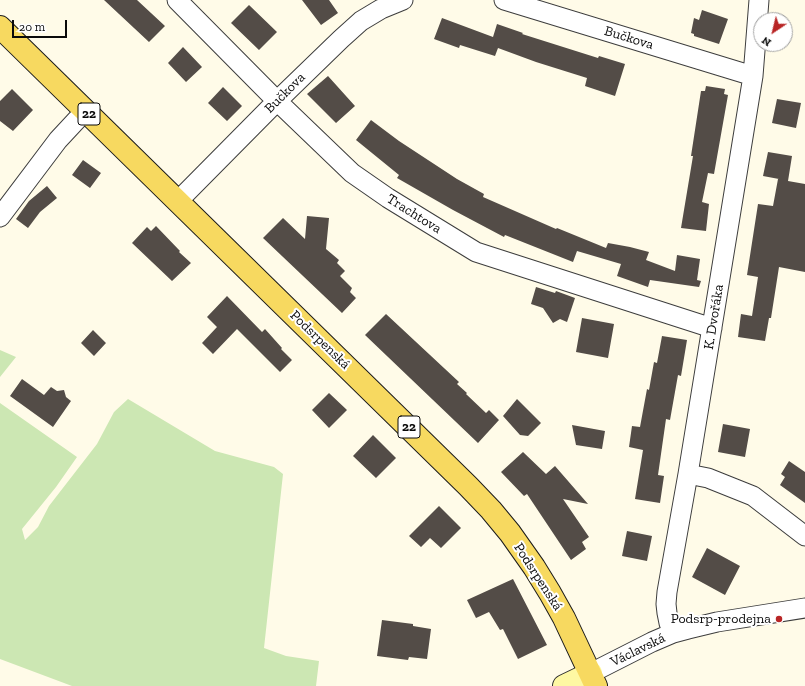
<!DOCTYPE html>
<html>
<head>
<meta charset="utf-8">
<style>
	body { margin:0 }
	#map { position:relative; width:805px; height:686px; overflow:hidden; background:#fffbe8; font-family:"Zilla Slab",serif }
	canvas { display:block }
	.north { position:absolute; left:753px; top:12px; width:40px; height:40px; box-sizing:border-box; background:#fff; border:1px solid #9d9d9d; border-radius:50%; rotate:215deg; font-size:11px; font-weight:700; line-height:16px; text-align:center; color:#0a0a0a }
	.north::after { content:''; display:block; margin:auto; width:14px; height:18px; background:#b82525; clip-path:polygon(50% 0,100% 100%,50% 72%,0 100%) }
	.scale { position:absolute; left:12px; top:20px; width:55px; height:18px; box-sizing:border-box; border:2px solid #0a0a0a; border-top:0; padding-left:5px; font-size:12px; line-height:14px; white-space:nowrap; color:#0a0a0a; -webkit-text-stroke:3px #fff; paint-order:stroke }
</style>
</head>
<body>
<div id="map">
<canvas width="805" height="686"></canvas>
<div class="north">N</div>
<div class="scale">20 m</div>
</div>
<script>
const ctx = document.querySelector('canvas').getContext('2d');
ctx.lineJoin = 'round';
function fillPath(path, color) { ctx.fillStyle = color; ctx.fill(path, 'evenodd'); }
const toPath = rows => new Path2D(rows.map(r => 'M' + r).join(''));
function strokePath(path, color, width, dash) { ctx.strokeStyle = color; ctx.lineWidth = width; ctx.lineCap = dash ? 'butt' : 'round'; ctx.setLineDash(dash || []); ctx.stroke(path); }
function write(font, color, halo, rows, align = 'center') {
  ctx.font = font + ' "Zilla Slab",serif'; ctx.lineWidth = 4; ctx.setLineDash([]); ctx.textBaseline = 'middle'; ctx.strokeStyle = halo; ctx.fillStyle = color; for (const [text, x, y, turn = 0] of rows) {
    ctx.save(); ctx.translate(x, y); ctx.rotate((+turn || 0) * Math.PI / 180); ctx.textAlign = isNaN(turn) ? turn : align; if (halo) ctx.strokeText(text, 0, 0); ctx.fillText(text, 0, 0); ctx.restore();
  }
}
fillPath(toPath([
	[0,350,16,357,0,377],
	[128,399,215,451,274,467,283,474,264,648,286,656,319,661,316,686,72,686,0,659,0,403,77,457,56,487,22,529,25,540,38,527,49,506,97,444,114,412]
]), '#cce7b3');
fillPath(toPath([
	[104,0,137,0,165,26,149,42],
	[302,0,329,0,338,13,321,25],
	[249,5,277,32,259,50,231,23],
	[702,10,728,19,719,44,694,36,694,34,691,33,694,18,699,20],
	[442,18,493,37,497,24,523,33,522,34,598,58,599,56,625,64,615,96,585,86,587,78,536,62,498,48,495,56,460,45,459,48,434,39],
	[183,47,202,67,186,82,168,63],
	[328,76,355,106,336,123,307,94],
	[706,86,725,89,724,94,728,95,714,174,708,173,702,202,709,204,706,231,681,228,693,156,691,156,701,91,705,91],
	[223,87,242,106,227,121,208,103],
	[12,89,33,110,13,131,0,121,0,101],
	[777,99,801,103,796,128,772,123],
	[371,120,399,141,457,179,484,194,483,197,556,229,557,228,606,248,608,243,630,247,649,252,646,260,675,271,677,255,700,259,697,280,701,281,699,287,650,280,648,287,617,276,621,264,577,251,573,262,505,235,504,237,453,210,397,178,399,175,356,140],
	[768,152,792,156,788,181,805,184,805,272,779,267,771,318,769,318,765,341,738,337,741,314,752,316,758,277,747,275,758,204,773,206,778,179,779,179,763,176],
	[83,160,101,173,90,188,72,175],
	[47,186,57,198,40,212,28,228,16,219,29,201],
	[307,216,329,218,326,249,339,260,337,263,345,271,340,276,352,288,350,292,356,298,342,313,263,238,283,218,305,239],
	[156,226,180,251,179,252,191,263,172,281,132,243,147,227,151,231],
	[536,287,555,293,556,291,575,298,567,322,560,319,553,323,543,308,531,304],
	[227,296,262,332,265,329,282,348,281,349,292,360,280,372,237,329,213,354,202,343,217,327,207,317],
	[386,314,459,382,457,384,467,393,466,394,486,413,489,410,499,420,478,443,365,335],
	[582,318,614,324,608,358,576,352],
	[93,330,106,343,94,356,81,343],
	[662,336,687,340,681,376,678,375,670,420,666,419,658,475,664,476,660,503,635,499,643,450,629,447,632,426,640,427,647,389,649,390,654,362,657,363],
	[22,379,44,395,51,387,57,391,64,390,66,397,71,401,53,427,10,396],
	[329,393,347,410,329,428,312,410],
	[517,399,541,423,528,436,520,435,503,416],
	[723,424,750,429,745,457,718,452],
	[572,425,605,431,602,449,576,445],
	[373,435,396,458,376,478,353,456],
	[523,452,546,474,555,466,588,504,563,499,589,537,582,542,586,549,571,560,527,494,524,496,501,472],
	[789,461,805,472,805,503,780,485,785,477,781,474],
	[439,506,461,528,441,548,430,538,421,547,409,536],
	[627,531,652,536,647,561,622,556],
	[707,548,740,566,725,595,692,577],
	[513,579,547,645,518,659,503,629,500,630,489,612,476,618,467,600],
	[382,620,413,624,413,626,431,629,427,659,409,657,408,660,377,656]
]), '#534c47');
const street = toPath([
	[177,0,277,101,352,173,388,198,476,252,712,328],
	[504,0,753,76],
	[178,201,277,101,341,39,361,21,381,9,403,0],
	[0,217,58,140,85,111],
	[688,474,708,478,753,496,805,536],
	[673,633,669,623,667,613,666,604,667,592,688,474,753,76,759,0],
	[591,673,652,642,673,633,688,629,717,622,805,608]
]);
const secondary = toPath([
	[564,686,591,673]
]);
const primary = toPath([
	[0,27,468,486,491,510,510,533,534,567,550,593,564,618,596,686]
]);
strokePath(street, '#3d3d3d', 21);
strokePath(secondary, '#2c2c2c', 24);
strokePath(primary, '#1b1b1b', 24);
strokePath(street, '#fff', 19);
strokePath(secondary, '#fef8a3', 22);
strokePath(primary, '#f7d960', 22);
for (const [x, y, r, color] of [
	[779,619,4,"#b82525"]
]) { const dot = new Path2D(); dot.arc(x, y, r, 0, 2 * Math.PI); ctx.fillStyle = color; ctx.fill(dot); strokePath(dot, '#fff', 1.5); }
for (const [x, y, w] of [
	[89,114,22],
	[409,427,22]
]) { const box = new Path2D(); box.roundRect(x - w / 2, y - 11, w, 22, 3); ctx.fillStyle = '#fff'; ctx.fill(box); strokePath(box, '#0a0a0a', 1); }
write('bold 13px', '#0a0a0a', null, [
	["22",89,114],
	["22",409,427]
]);
write('14px', '#0a0a0a', '#fff', [
	["Bučkova",629,38,17],
	["Bučkova",285,93,-45],
	["Trachtova",414,214,32],
	["K. Dvořáka",714,317,-81],
	["Podsrpenská",320,340,44],
	["Podsrpenská",538,577,57],
	["Václavská",638,650,-26]
]);
write('14px', '#0a0a0a', '#fff', [
	["Podsrp-prodejna",771,619]
], 'right');
</script>
</body>
</html>
